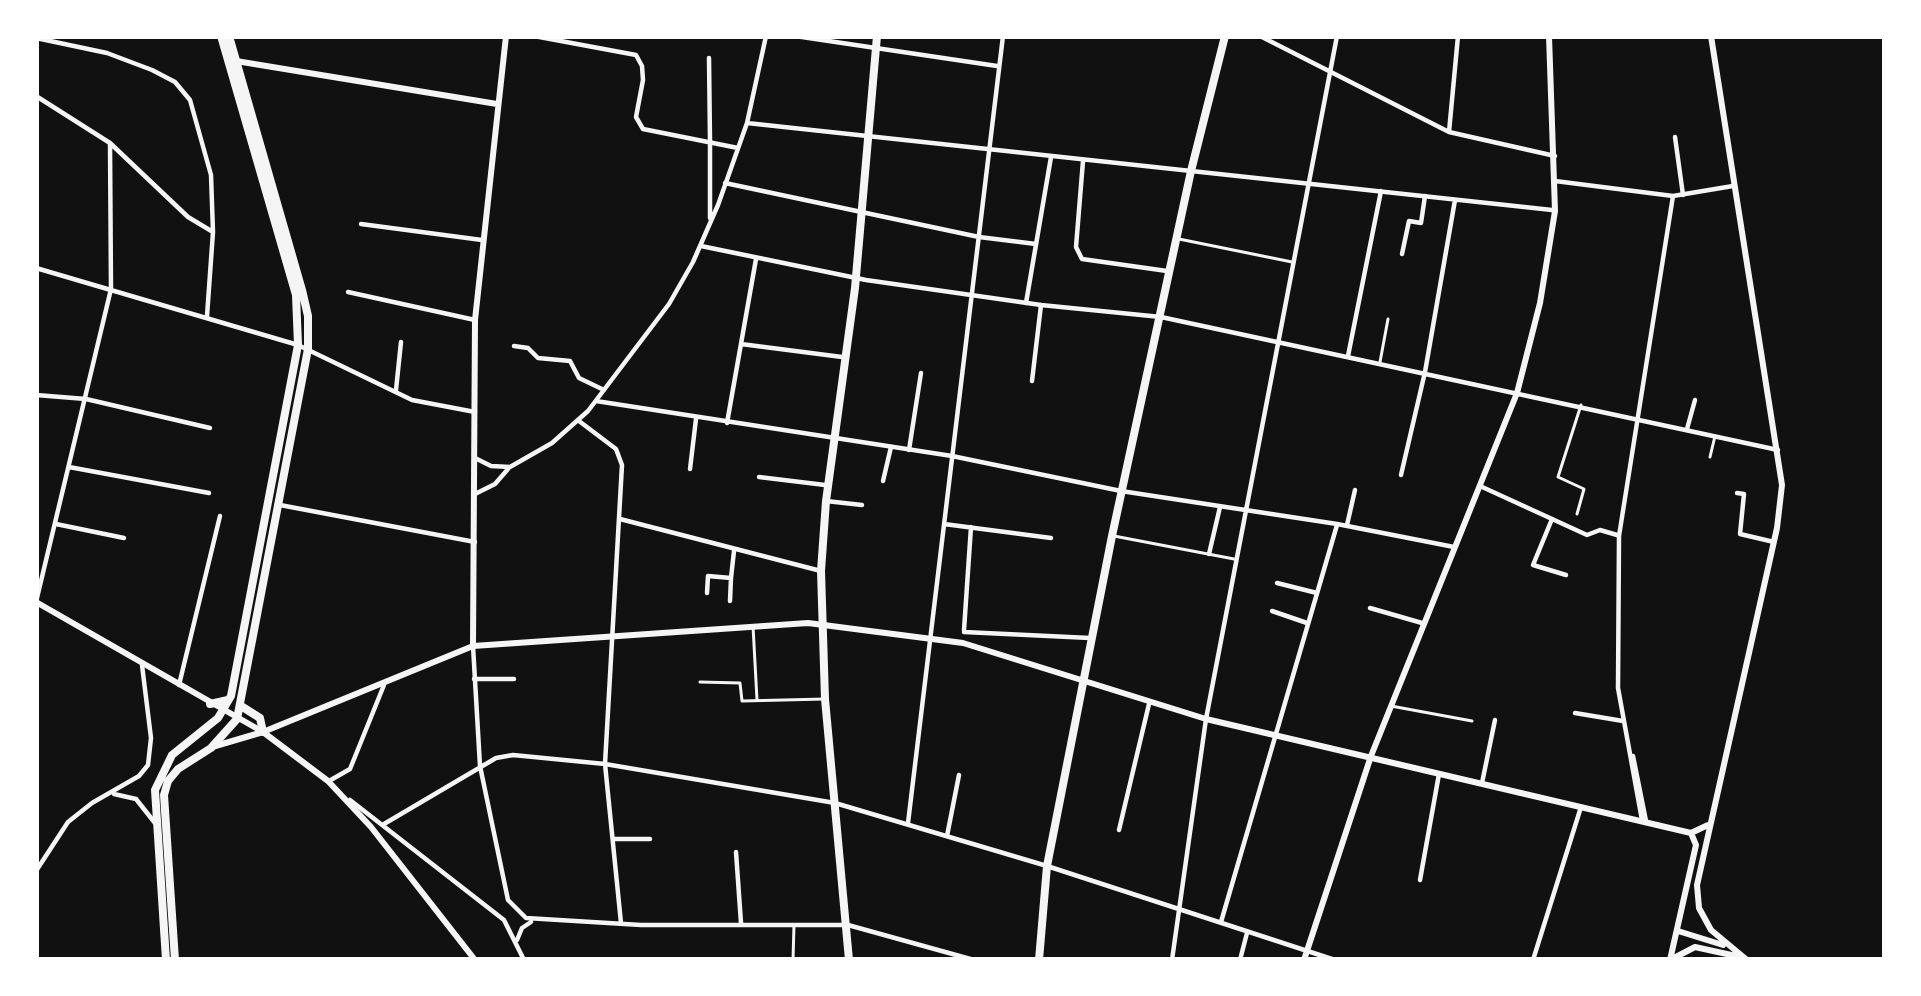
<!DOCTYPE html>
<html>
<head>
<meta charset="utf-8">
<style>
	body { margin:0 }
	#map { position:relative; width:1921px; height:996px; overflow:hidden; background:#111; font-family:Rubik,sans-serif }
	canvas { display:block }
	.frame { position:absolute; inset:0; border:39px solid #fff; pointer-events:none }
</style>
</head>
<body>
<div id="map">
<canvas width="1921" height="996"></canvas>
<div class="frame"></div>
</div>
<script>
const ctx = document.querySelector('canvas').getContext('2d');
ctx.lineJoin = 'round';
const toPath = rows => new Path2D(rows.map(r => 'M' + r).join(''));
function strokePath(path, color, width, dash) { ctx.strokeStyle = color; ctx.lineWidth = width; ctx.lineCap = dash ? 'butt' : 'round'; ctx.setLineDash(dash || []); ctx.stroke(path); }
strokePath(toPath([
	[1179,239,1292,262],
	[1380,362,1388,319],
	[1710,457,1715,436],
	[1577,514,1584,489,1558,477,1581,405],
	[1114,536,1234,559],
	[753,626,757,700],
	[700,682,740,683,742,701,825,699],
	[1391,706,1472,721],
	[793,960,794,925]
]), '#f5f5f5', 3);
strokePath(toPath([
	[709,58,710,141],
	[1675,137,1683,195],
	[361,224,482,240],
	[1402,254,1409,221,1421,223,1425,196],
	[348,292,475,320],
	[1026,303,1051,157],
	[1032,381,1041,305],
	[396,390,401,342],
	[1687,429,1695,400],
	[909,450,921,373],
	[690,469,696,419],
	[759,477,825,485],
	[883,481,891,447],
	[1737,493,1744,494,1740,534,1774,542],
	[826,501,862,505],
	[1552,519,1533,565,1566,575],
	[56,524,124,538],
	[1347,525,1355,490],
	[1209,554,1220,507],
	[1277,583,1317,593],
	[707,593,708,576,731,578,734,551],
	[730,601,731,578],
	[1370,608,1422,623],
	[1272,611,1307,623],
	[474,679,514,679],
	[1575,713,1623,721],
	[1633,756,1646,821],
	[947,836,959,775],
	[614,839,650,839],
	[736,852,741,923],
	[1420,880,1439,774],
	[1240,960,1247,933]
]), '#f5f5f5', 4.5);
strokePath(toPath([
	[534,36,636,55,642,66,643,80,636,117,643,129,738,148],
	[795,36,997,66],
	[1260,36,1449,132,1555,156],
	[36,38,107,53,152,70,175,82,190,100,211,175,213,232,207,316],
	[36,96,110,143,188,217,213,232],
	[747,123,1552,210],
	[1449,132,1458,36],
	[710,141,710,218],
	[1083,161,1076,247,1082,259,1167,271],
	[1555,181,1673,196,1733,186],
	[725,183,979,237,1036,244],
	[701,246,866,280,1041,305,1161,317,1778,450],
	[36,268,298,345,412,400,475,412],
	[741,344,842,357],
	[514,346,528,348,538,358,570,361,579,378,604,390],
	[1348,356,1381,191],
	[36,395,86,399,210,428],
	[596,401,952,456,1121,491,1337,524,1454,547],
	[579,421,616,449,622,465,605,764,621,923],
	[727,423,756,259],
	[475,458,491,466,510,467,552,443,588,411,669,304,693,262,718,205,747,123,766,36],
	[69,467,209,493],
	[1401,475,1425,372,1455,200],
	[1480,486,1587,535,1600,530,1617,535],
	[475,494,495,484,508,469],
	[280,505,475,542],
	[620,519,821,571],
	[944,524,1051,538],
	[36,602,111,289,110,143],
	[964,630,971,527],
	[964,632,1090,638],
	[473,646,480,766,508,900,526,918,641,925,848,925,974,960],
	[179,685,220,516],
	[329,781,350,769,384,685],
	[1482,783,1495,720],
	[114,794,136,799,155,823],
	[350,800,504,920,524,960],
	[1642,820,1618,688,1619,536,1673,196],
	[908,823,1003,36],
	[384,824,496,758,513,755,605,764,835,803,1047,866,1335,960],
	[1119,830,1149,704],
	[36,871,68,822,92,803,139,776,148,765,151,738,142,665],
	[1221,922,1337,525],
	[517,940,522,928,531,922],
	[1172,960,1206,719,1337,36],
	[1533,960,1581,807]
]), '#f5f5f5', 4.5);
strokePath(toPath([
	[1711,36,1782,485,1777,528,1697,885,1699,908,1711,930,1747,960],
	[236,61,497,104],
	[36,602,263,732,328,781,371,827,475,960],
	[473,646,475,320,506,36],
	[212,747,263,732,473,646,808,623,963,643,1206,719,1691,833,1708,825],
	[1678,931,1723,945],
	[1304,960,1371,756,1517,393,1540,303,1555,211,1549,36],
	[1670,960,1696,845,1691,833],
	[1670,960,1695,947,1736,956]
]), '#f5f5f5', 6);
strokePath(toPath([
	[210,704,228,700],
	[241,706,260,718,263,732],
	[166,960,155,790,172,755,218,718,231,696,298,345,296,295,221,36],
	[175,960,164,795,168,781,178,769,211,748,237,719,308,349,308,316,302,290,229,36],
	[849,960,825,699,821,571,826,501,855,288,877,36],
	[1039,960,1047,866,1112,536,1191,171,1225,36]
]), '#f5f5f5', 8);
</script>
</body>
</html>
